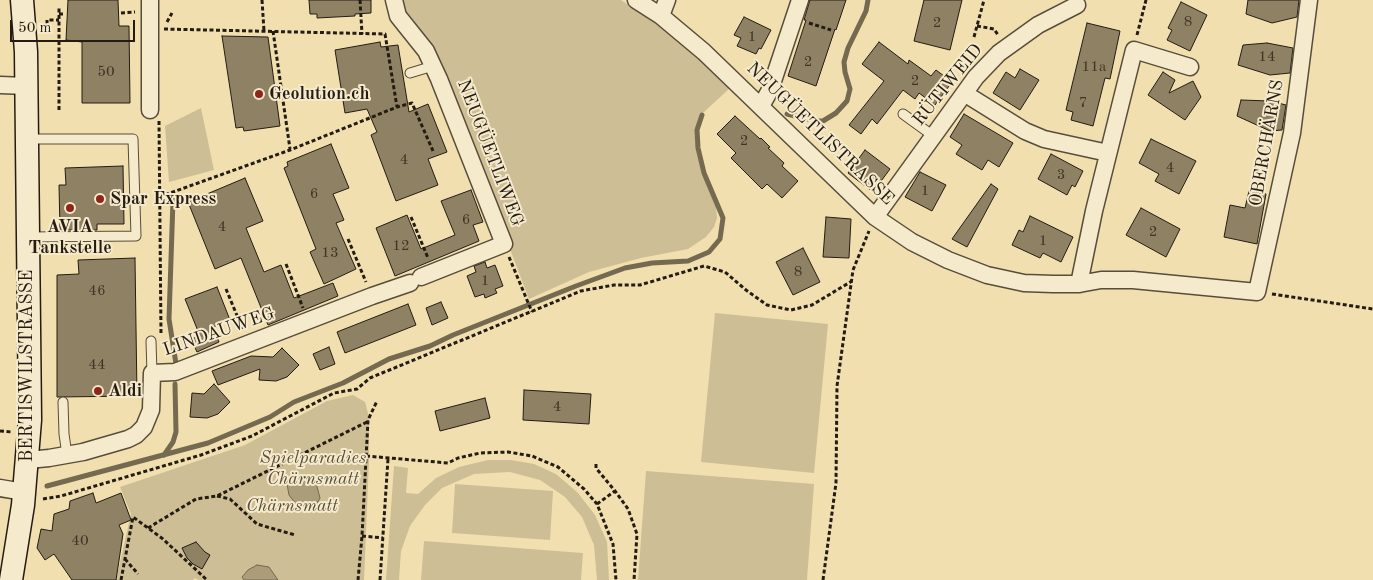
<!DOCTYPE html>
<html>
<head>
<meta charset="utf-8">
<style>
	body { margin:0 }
	#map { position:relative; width:1373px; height:580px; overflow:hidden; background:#f1dfb0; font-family:"Old Standard TT",serif }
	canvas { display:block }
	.scale { position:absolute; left:10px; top:20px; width:125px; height:22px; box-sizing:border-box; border:2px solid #241c12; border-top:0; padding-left:6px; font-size:15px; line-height:18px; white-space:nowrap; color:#241c12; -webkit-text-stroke:4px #f6eacc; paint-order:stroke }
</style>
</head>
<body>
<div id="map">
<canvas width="1373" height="580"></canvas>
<div class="scale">50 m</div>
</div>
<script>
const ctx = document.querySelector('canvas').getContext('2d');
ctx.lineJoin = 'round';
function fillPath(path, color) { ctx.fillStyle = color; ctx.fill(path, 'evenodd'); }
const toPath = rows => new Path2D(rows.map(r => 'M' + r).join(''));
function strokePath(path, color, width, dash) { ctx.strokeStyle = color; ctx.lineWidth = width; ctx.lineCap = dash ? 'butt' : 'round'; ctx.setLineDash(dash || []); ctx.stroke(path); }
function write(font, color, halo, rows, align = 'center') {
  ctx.font = font + ' "Old Standard TT",serif'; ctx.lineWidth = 4; ctx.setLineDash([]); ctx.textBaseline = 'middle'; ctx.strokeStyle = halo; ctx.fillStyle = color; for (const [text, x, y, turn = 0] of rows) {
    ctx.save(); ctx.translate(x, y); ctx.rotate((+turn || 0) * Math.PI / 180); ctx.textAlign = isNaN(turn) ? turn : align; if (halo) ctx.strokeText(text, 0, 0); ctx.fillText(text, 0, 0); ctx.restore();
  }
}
fillPath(toPath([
	[400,0,621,0,656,23,689,49,731,87,704,112,699,119,695,138,702,171,716,207,717,218,714,227,706,237,688,249,641,258,589,272,529,299,436,55,407,16],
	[201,108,214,170,169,182,165,126],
	[715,313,828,324,814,473,701,462],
	[353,395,365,402,369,417,369,461,364,580,198,580,195,578,193,580,116,580,131,514,120,487,245,445,327,401],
	[488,460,511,460,534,464,556,474,578,493,595,515,607,542,609,580,597,580,594,545,582,517,565,497,540,480,510,472,474,474,442,488,425,505,410,526,401,551,399,580,386,580,394,466,408,468,406,493,418,494,436,478,459,467],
	[646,471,814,484,807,580,638,580],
	[455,484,553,491,550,540,452,533],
	[424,541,583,553,581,580,421,580]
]), '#cebe95');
const water = toPath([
	[305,477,316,483,320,498,315,507,306,508,296,504,289,495,287,484,295,479,305,477],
	[257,565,269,567,278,580,244,580,242,577,248,570,257,565]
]);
fillPath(water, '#ab9d7a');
strokePath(water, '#756950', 1);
strokePath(toPath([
	[787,114,816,121,823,121,836,113,847,101,850,89,845,72,844,62,848,48,866,11,868,0],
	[173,200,169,319,176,364],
	[164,455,173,442,176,432,175,384],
	[47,486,208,443,270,417,294,402,343,383,389,359,430,346,453,335,576,286,625,268,652,263,688,261,709,252,720,239,723,218,704,173,698,148,697,130,702,115]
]), '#756950', 5);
const building = toPath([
	[68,0,118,0,119,26,129,26,130,103,82,103,82,42,66,40,68,0],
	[309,0,371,0,371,13,355,14,355,16,317,18,317,14,310,14,309,0],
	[810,0,846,0,836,30,835,29,816,86,788,76,806,20,804,20,810,0],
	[924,0,962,0,950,50,914,41,924,0],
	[1248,0,1299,0,1297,17,1272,23,1246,14,1248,0],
	[1181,2,1207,15,1190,51,1167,40,1172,30,1168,28,1181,2],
	[744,17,771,30,761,49,759,48,756,54,737,46,741,38,734,35,744,17],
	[1087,23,1120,31,1110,79,1105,78,1093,126,1071,120,1073,112,1066,110,1087,23],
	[222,36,268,37,280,126,244,131,243,127,236,128,222,36],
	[380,42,381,47,398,45,409,112,428,104,447,152,428,159,438,185,396,201,371,135,377,132,367,109,345,113,335,50,380,42],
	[879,42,908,64,909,60,931,76,936,70,952,82,935,105,919,93,915,99,903,90,877,124,872,119,861,134,849,125,884,81,862,64,879,42],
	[1267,43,1293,48,1290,73,1270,75,1238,65,1243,45,1267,43],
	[1020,69,1039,80,1020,110,993,93,1006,72,1015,78,1020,69],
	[1163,72,1175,80,1169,93,1193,81,1201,97,1185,120,1148,95,1163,72],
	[1241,100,1270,101,1286,105,1282,130,1270,131,1237,116,1241,100],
	[964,114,1013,143,999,167,988,160,982,170,956,154,962,145,950,137,964,114],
	[735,116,760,139,761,138,770,147,768,148,784,163,782,166,798,181,782,198,767,184,762,189,731,158,736,153,717,134,735,116],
	[1151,139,1196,161,1179,194,1155,181,1159,174,1139,163,1151,139],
	[331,144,349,188,333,194,344,220,336,223,356,269,324,284,310,252,316,249,284,168,288,166,287,162,331,144],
	[865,150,890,169,873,192,848,173,865,150],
	[1051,154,1083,171,1075,187,1072,185,1067,195,1038,179,1051,154],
	[123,166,124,224,97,224,97,230,60,230,59,185,66,185,65,168,123,166],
	[920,172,946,185,932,211,905,197,920,172],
	[245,178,263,221,246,228,264,272,281,265,294,298,333,283,338,296,268,325,241,258,215,269,188,202,245,178],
	[991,184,998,189,967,247,952,239,991,184],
	[471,190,483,222,473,225,479,241,395,276,376,228,407,215,421,249,455,235,441,201,471,190],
	[1249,191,1266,194,1257,244,1224,237,1230,205,1245,208,1249,191],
	[1141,208,1180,229,1166,257,1126,235,1141,208],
	[1030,216,1073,237,1061,262,1043,253,1040,258,1012,245,1019,230,1023,232,1030,216],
	[826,217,851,219,849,258,823,257,826,217],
	[803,248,820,282,793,295,776,262,803,248],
	[135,258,137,396,57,397,57,275,79,274,78,260,135,258],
	[485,262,487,268,495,265,503,286,495,289,497,293,485,298,484,294,475,297,467,276,476,272,474,266,485,262],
	[217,287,230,320,213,327,219,342,197,352,191,339,200,336,185,299,217,287],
	[441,302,448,318,432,325,426,308,441,302],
	[408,304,416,325,345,353,337,332,408,304],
	[329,347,335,364,320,370,313,354,329,347],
	[282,348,299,365,287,377,276,381,259,380,260,369,218,385,212,371,251,356,273,357,282,348],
	[214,384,230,402,218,414,207,418,190,417,192,393,204,394,214,384],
	[524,390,591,394,589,424,523,420,524,390],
	[485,398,490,418,440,431,435,411,485,398],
	[93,493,96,503,121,493,131,520,119,525,123,534,116,580,72,580,54,554,45,560,37,548,41,529,52,531,54,514,69,509,70,501,93,493],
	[196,542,205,552,210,555,202,569,193,564,187,558,182,548,196,542]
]);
fillPath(building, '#8f8164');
strokePath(building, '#241c12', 1);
const lane = toPath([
	[410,73,433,66],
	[903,114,932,135],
	[28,139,133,139,136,236,28,237],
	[151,341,152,373],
	[63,402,64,434,67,455]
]);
const street = toPath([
	[150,0,150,110],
	[394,0,398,16,426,51,439,79,504,244,421,277],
	[636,0,661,16,704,52,875,217,912,242,948,260,987,275,1024,283,1053,284,1079,284,1101,280,1133,280,1257,292,1292,133,1309,0],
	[661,16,667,0],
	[0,85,27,86],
	[972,98,1025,131,1044,139,1108,153],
	[761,106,770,90,800,0],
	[875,217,976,77,999,53,1038,25,1077,5],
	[1079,284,1094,211,1134,50,1190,67],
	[28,460,49,458,83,452,128,439,136,435,144,427,151,410,152,373,175,372,372,296,410,283],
	[0,488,24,492]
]);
const secondary = toPath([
	[11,580,23,505,30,420,26,52,22,0]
]);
strokePath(lane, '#574d3a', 11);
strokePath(street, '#574d3a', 19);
strokePath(secondary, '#241c12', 25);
strokePath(toPath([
	[262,0,264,31],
	[360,0,362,34],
	[121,13,135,12],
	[59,14,65,14],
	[167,22,172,13],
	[809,23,831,30],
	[977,26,994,29,998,35],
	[164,29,385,34,397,107],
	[273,31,290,149],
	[42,32,47,32,47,20,59,20],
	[1137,35,1146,0],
	[974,37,984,0],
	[59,110,59,7],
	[159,121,161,335],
	[159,197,290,150,397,107,412,103,433,151],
	[411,217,428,258],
	[348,239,366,282],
	[509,257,532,312],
	[286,264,303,308],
	[226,289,243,330],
	[1272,294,1373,309],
	[0,431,12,432],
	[366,456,448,463,458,458,480,453,508,452,532,456,558,467,584,489,597,504,613,544,616,580],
	[596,464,596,468,615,491,628,509,637,534,634,580],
	[217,496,230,499,257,524,295,535],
	[43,499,61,496,201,455,252,436,334,393,357,389,370,378,581,291,614,285,640,285,704,266,725,272,746,290,767,305,791,310,812,305,852,281],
	[597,504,615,491],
	[148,528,196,499,217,496,367,422],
	[362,536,383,538],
	[125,559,138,574],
	[121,580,133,517,163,539,207,580],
	[358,580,362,536,368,420,377,401],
	[380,580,388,459],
	[823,580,836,483,837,386,853,270,869,231]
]), '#241c12', 3, [4, 2.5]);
strokePath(lane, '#f6eacc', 9);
strokePath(street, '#f6eacc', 16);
strokePath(secondary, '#f6eacc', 22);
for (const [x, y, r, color] of [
	[259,94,5,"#8f2418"],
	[100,199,5,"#8f2418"],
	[70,208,5,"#8f2418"],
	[98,391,5,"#8f2418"]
]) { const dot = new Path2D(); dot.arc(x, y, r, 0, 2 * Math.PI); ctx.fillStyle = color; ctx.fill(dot); strokePath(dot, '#f6eacc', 2); }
write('15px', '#3f3526', null, [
	["8",1188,22],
	["2",937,23],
	["1",752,37],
	["14",1267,57],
	["2",808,62],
	["11a",1094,67],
	["50",106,72],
	["2",915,81],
	["7",1083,103],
	["2",744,141],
	["4",404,160],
	["4",1170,168],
	["3",1061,175],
	["1",925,191],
	["6",314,194],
	["6",466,220],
	["4",222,227],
	["2",1153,232],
	["1",1043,241],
	["12",401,246],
	["13",330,253],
	["8",798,272],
	["1",485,281],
	["46",97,291],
	["44",97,365],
	["4",557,407],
	["40",80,541]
]);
write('18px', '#241c12', '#f6eacc', [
	["RÜTIWEID",948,85,-51],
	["NEUGÜETLISTRASSE",820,134,44],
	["OBERCHÄRNS",1267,143,-80],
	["NEUGÜETLIWEG",490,153,69],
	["LINDAUWEG",219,332,-19],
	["BERTISWILSTRASSE",27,366,-90]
]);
write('bold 18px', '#241c12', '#f6eacc', [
	["Geolution.ch",269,94],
	["Spar Express",110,199],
	["AVIA",70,227,"center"],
	["Tankstelle",70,248,"center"],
	["Aldi",108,391]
], 'left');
write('italic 18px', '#574d39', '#f6eacc', [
	["Spielparadies",313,458],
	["Chärnsmatt",313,479],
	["Chärnsmatt",292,506]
]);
</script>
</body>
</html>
